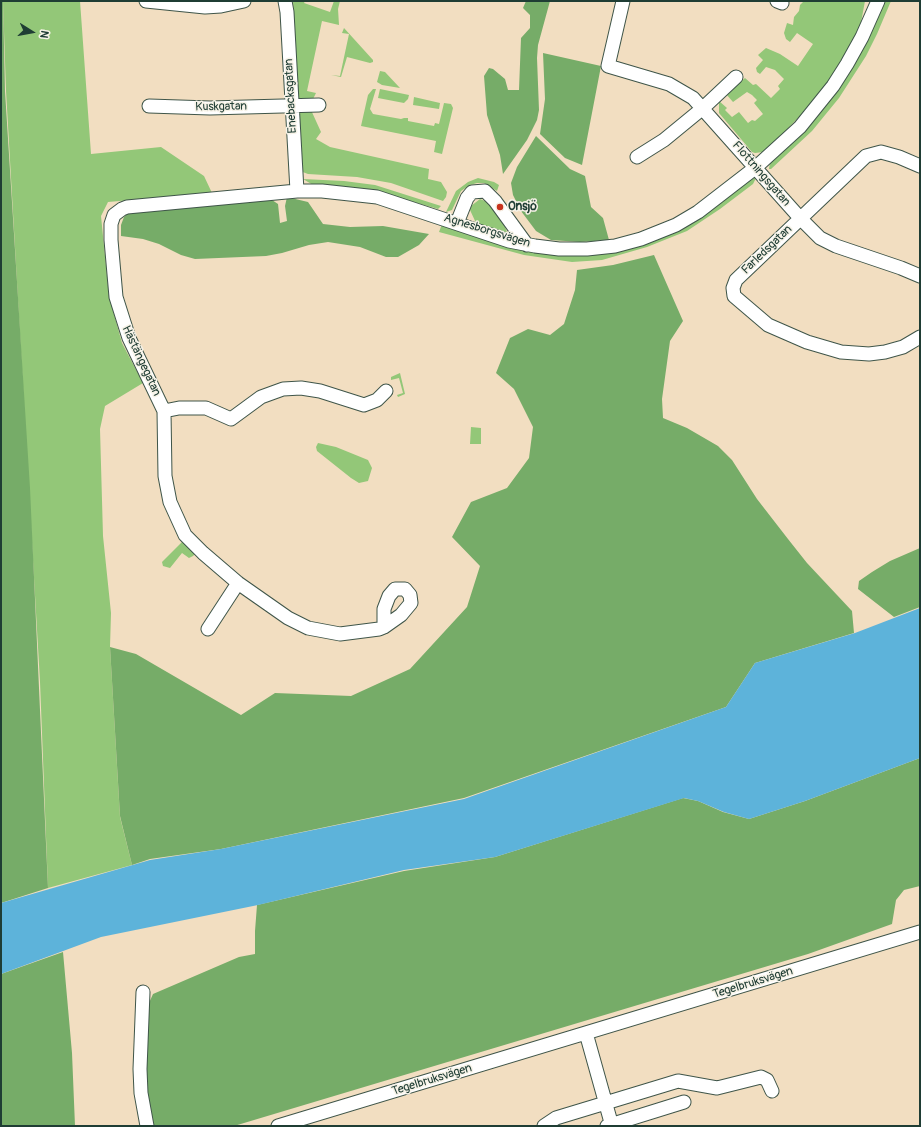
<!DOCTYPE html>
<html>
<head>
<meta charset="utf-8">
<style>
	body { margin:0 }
	#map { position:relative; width:921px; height:1127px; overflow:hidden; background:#f2dec1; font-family:Pangolin,sans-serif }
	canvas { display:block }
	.frame { position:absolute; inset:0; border:2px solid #1f3d34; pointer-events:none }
	.north { position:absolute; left:12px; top:12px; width:40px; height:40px; -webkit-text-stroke:3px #f7f3e8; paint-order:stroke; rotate:101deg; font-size:11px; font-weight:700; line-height:16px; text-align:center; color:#1f3d34 }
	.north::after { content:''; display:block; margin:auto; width:14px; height:18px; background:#1f3d34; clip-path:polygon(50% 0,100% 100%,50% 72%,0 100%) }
</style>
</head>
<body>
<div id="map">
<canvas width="921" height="1127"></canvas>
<div class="frame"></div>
<div class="north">N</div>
</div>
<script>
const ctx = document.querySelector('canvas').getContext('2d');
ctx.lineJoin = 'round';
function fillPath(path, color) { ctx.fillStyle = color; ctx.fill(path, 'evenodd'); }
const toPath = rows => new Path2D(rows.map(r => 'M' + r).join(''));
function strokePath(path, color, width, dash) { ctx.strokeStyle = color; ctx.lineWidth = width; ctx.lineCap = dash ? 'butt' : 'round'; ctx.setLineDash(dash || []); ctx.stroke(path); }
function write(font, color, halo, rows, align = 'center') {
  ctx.font = font + ' Pangolin,sans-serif'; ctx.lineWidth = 3; ctx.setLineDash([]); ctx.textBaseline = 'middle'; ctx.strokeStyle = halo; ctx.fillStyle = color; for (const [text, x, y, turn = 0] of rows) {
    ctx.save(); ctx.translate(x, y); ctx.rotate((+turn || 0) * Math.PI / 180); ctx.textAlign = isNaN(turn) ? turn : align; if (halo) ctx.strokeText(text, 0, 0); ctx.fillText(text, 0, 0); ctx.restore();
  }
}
fillPath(toPath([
	[3,1,80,1,91,154,161,147,204,176,212,193,108,202,101,216,109,296,122,343,143,383,105,406,100,429,103,536,111,613,110,647,120,817,132,865,48,888,40,682,6,91],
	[293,1,305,1,304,3,330,12,334,1,340,1,338,9,339,25,322,21,307,91,316,93,313,99,299,99,297,97],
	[804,1,865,1,860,28,828,83,813,102,778,139,763,152,755,153,752,152,719,113,719,101,727,108,725,110,732,117,739,112,748,123,752,120,755,121,763,114,754,103,757,100,752,95,747,92,733,102,726,94,745,78,753,85,756,84,771,98,780,89,778,86,784,79,775,70,766,67,760,74,757,72,756,68,763,60,758,55,766,48,780,54,798,66,813,44,797,33,790,42,786,39,784,33,787,23,793,25,794,17,799,11,800,5],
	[884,1,891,1,877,34,866,56,839,98,812,131,771,169,769,169,770,162,837,90,849,74,874,25],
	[344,28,373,60,373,62,370,63,347,57,341,77,331,75,340,76,349,34,342,33],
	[380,71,385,72,400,88,382,85,377,82],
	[373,89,376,89,370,109,373,114,401,119,404,118,408,118,408,121,434,126,435,123,439,124,444,103,451,104,453,108,442,154,434,152,436,141,361,126,368,95],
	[380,89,409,95,408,99,404,103,378,98],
	[414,97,440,103,439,109,413,105],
	[311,110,321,132,316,139,330,147,429,169,428,179,441,182,447,192,446,197,443,201,391,183,357,177,308,174,300,171,299,111],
	[478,178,494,182,499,185,497,191,484,183,477,183,470,185,461,191,452,210,446,212,456,191,468,182],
	[756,178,753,184,720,209,687,231,647,247,602,260,572,262,524,255,439,232,442,224,498,244,624,249,751,179],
	[303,179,344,181,375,185,441,206,438,209,375,191,313,185],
	[480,199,490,203,503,222,507,232,505,233,476,223,470,210,471,206],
	[400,373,405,394,398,397,397,395,403,393,399,378,391,380,391,377],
	[471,427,481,428,481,444,470,444],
	[318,443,336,447,368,460,372,468,368,481,359,483,351,478,317,451,316,447],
	[184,540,197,552,193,556,189,558,182,553,170,568,163,566,162,562]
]), '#93c778');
fillPath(toPath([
	[1,1,3,1,5,91,30,488,48,888,1,903],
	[526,1,550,1,538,45,537,58,539,110,537,120,527,140,503,174,500,155,487,115,484,76,489,68,493,69,505,79,508,90,519,90,521,38,530,28,530,15,523,8],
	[543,53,601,66,582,165,565,158,540,134,545,99],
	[536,136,570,169,585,176,591,207,603,218,609,240,580,242,551,240,536,231,521,211,513,195,511,183,517,167],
	[287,197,308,202,323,224,350,227,383,226,429,234,419,245,398,257,386,257,360,247,328,242,309,245,282,253,266,256,195,259,181,255,159,244,143,239,121,236,121,225,124,217,129,212,272,200,278,204,280,223,287,221,285,206],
	[654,255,683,321,670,341,662,399,663,418,687,428,718,446,732,460,757,499,788,539,807,563,852,611,854,633,755,663,726,707,464,798,221,849,150,859,132,865,120,816,110,647,136,654,241,715,275,693,351,696,410,669,467,607,480,566,452,537,471,502,507,488,529,458,533,427,514,389,496,373,510,338,528,329,550,335,564,324,575,290,577,270,613,265],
	[920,548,920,607,894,617,858,589,859,581,872,572,890,561],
	[920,758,920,886,904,890,896,900,892,924,808,954,234,1126,152,1126,146,1093,146,1039,149,1003,153,994,239,957,255,954,255,931,257,905,404,871,495,857,683,798,698,801,723,812,749,819,805,801],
	[63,952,72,1053,75,1126,1,1126,1,974]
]), '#76ac68');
fillPath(toPath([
	[920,608,920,758,805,801,749,819,724,812,698,801,684,798,495,857,404,870,258,905,101,937,1,974,1,903,150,860,221,849,464,799,726,707,755,663,855,633]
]), '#5db3da');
const minor = toPath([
	[146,1,205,7,221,6,244,1],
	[285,1,287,12,297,191],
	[623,1,608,66,669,84,693,98,800,218,820,238,836,246,901,268,920,276],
	[777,1,782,3],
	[149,106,210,108,319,105],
	[637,157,664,140,703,108,736,77],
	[920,166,899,157,881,152,866,156,736,280,733,288,734,296,768,325,807,342,841,352,869,354,885,352,903,347,920,337],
	[457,223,467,198,472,192,485,191,495,201,527,245],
	[164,411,179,408,206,408,231,419,261,397,283,389,301,388,320,391,364,405,377,400,386,391],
	[384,627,384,609,389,596,395,589,405,589,410,595,411,603,401,615,384,627,379,629,340,634,308,628,288,618,238,583,203,553,185,535,170,502,165,476,164,411,129,338,116,297,111,240,111,224,114,215,122,209,127,207,297,191,322,191,377,197,509,241,535,246,559,249,587,249,615,246,641,239,676,225,698,212,755,168,800,127,833,86,847,64,862,37,878,1],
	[208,629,238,583],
	[143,992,140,1069,141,1093,147,1126],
	[586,1033,612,1126],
	[278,1126,920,932],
	[544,1126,556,1118,678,1081,717,1088,761,1077,767,1080,772,1091],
	[607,1126,684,1102]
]);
strokePath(minor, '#3f5549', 15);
strokePath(minor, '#fff', 13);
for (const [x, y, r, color] of [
	[500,207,4,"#c8321e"]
]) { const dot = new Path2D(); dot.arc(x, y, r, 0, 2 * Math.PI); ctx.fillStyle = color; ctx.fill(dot); strokePath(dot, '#f7f3e8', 1.5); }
write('12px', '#1f3d34', '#f7f3e8', [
	["Enebacksgatan",291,96,-93],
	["Kuskgatan",221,107,-1],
	["Flottningsgatan",761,174,49],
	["Agnesborgsvägen",487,231,17],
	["Farledsgatan",767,250,-44],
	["Hästängegatan",141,361,65],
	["Tegelbruksvägen",753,983,-17],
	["Tegelbruksvägen",432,1080,-17]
]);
write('bold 12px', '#1f3d34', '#f7f3e8', [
	["Onsjö",508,207]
], 'left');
</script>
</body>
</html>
